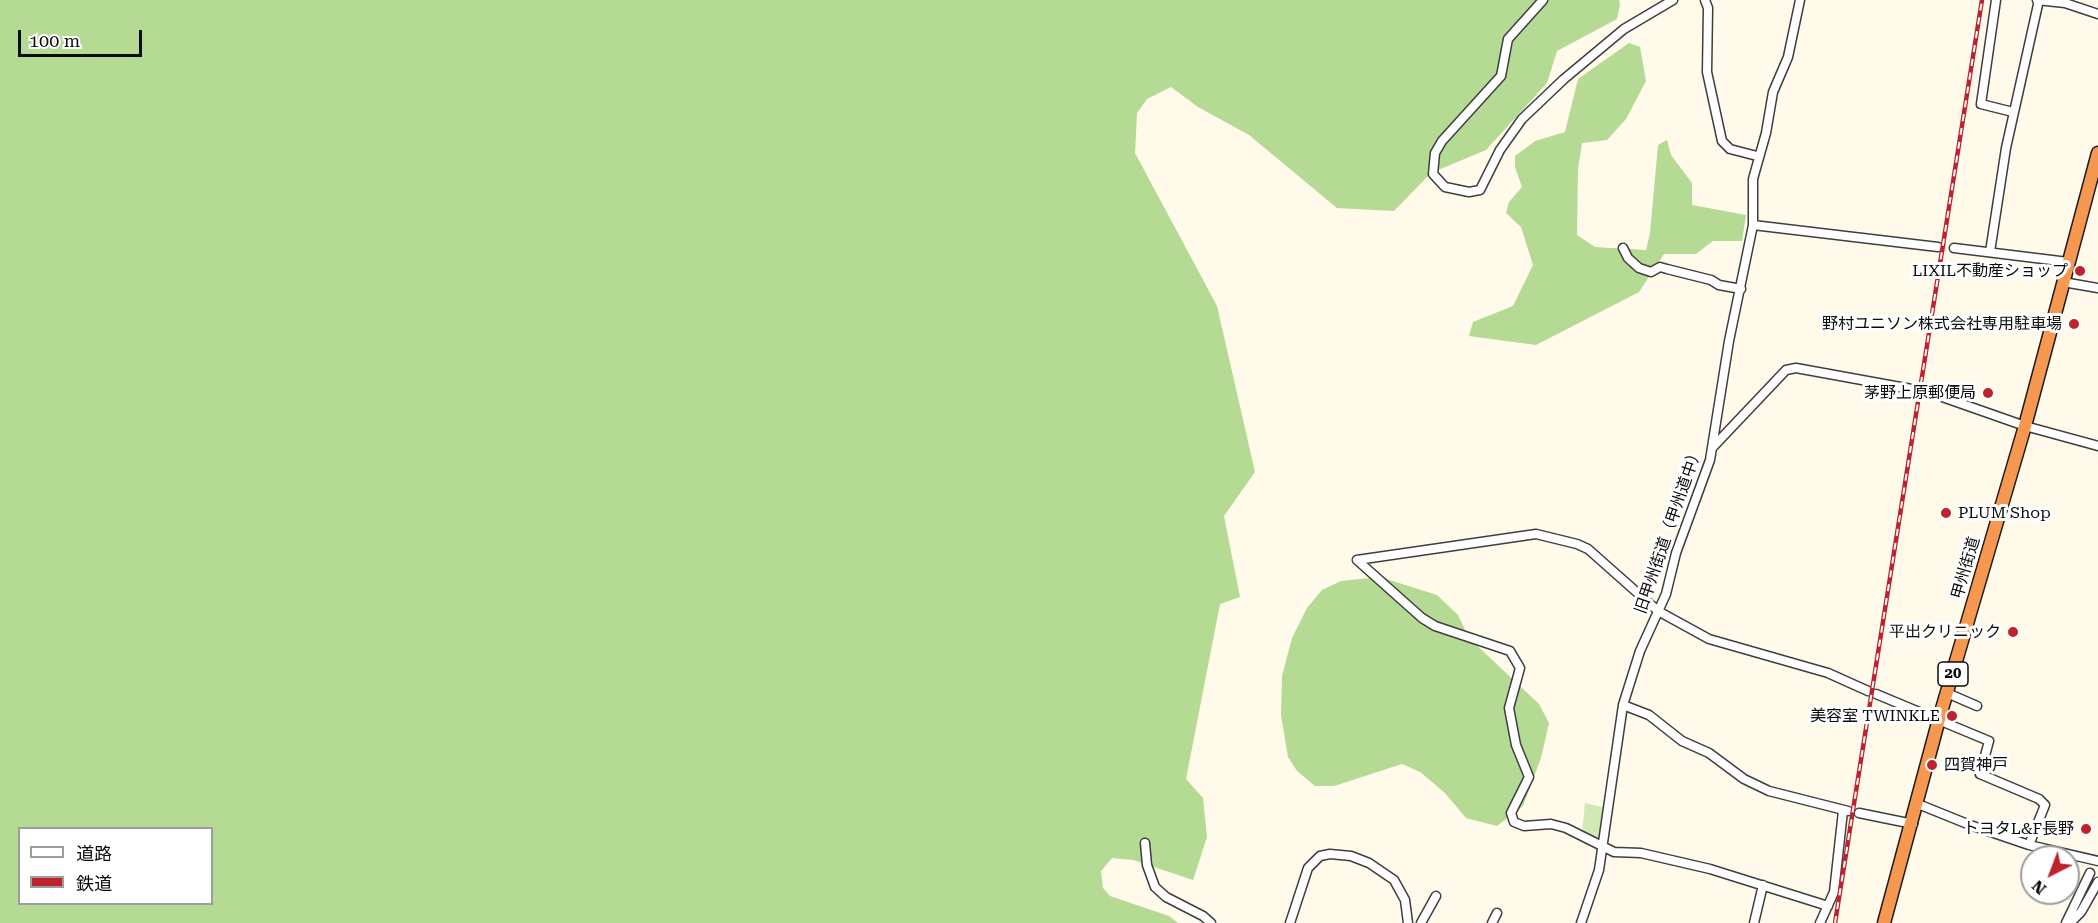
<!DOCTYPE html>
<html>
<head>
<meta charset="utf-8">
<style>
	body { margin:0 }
	#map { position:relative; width:2098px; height:923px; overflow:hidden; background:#fffaea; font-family:"Roboto Serif","Noto Sans JP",serif }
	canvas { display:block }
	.legend { position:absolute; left:18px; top:827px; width:195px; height:78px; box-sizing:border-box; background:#fff; border:2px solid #9d9d9d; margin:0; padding:8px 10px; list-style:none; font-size:18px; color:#0b0b0b }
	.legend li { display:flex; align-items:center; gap:12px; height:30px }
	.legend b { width:30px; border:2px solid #9d9d9d }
	.north { position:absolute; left:2020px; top:845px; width:60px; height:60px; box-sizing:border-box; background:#fff; border:2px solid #9d9d9d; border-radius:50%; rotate:222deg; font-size:16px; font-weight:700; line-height:24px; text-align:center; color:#0b0b0b }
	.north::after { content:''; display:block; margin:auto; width:21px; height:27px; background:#bd222d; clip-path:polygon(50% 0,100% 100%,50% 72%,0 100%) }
	.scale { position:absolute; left:18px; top:30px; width:124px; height:27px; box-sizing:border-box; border:3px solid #0b0b0b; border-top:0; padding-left:8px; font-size:18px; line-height:21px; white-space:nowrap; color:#0b0b0b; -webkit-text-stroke:4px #fff; paint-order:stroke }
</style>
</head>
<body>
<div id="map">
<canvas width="2098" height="923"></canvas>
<ul class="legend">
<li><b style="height:8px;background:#fff"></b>道路</li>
<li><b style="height:8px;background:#bd222d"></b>鉄道</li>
</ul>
<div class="north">N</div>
<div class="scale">100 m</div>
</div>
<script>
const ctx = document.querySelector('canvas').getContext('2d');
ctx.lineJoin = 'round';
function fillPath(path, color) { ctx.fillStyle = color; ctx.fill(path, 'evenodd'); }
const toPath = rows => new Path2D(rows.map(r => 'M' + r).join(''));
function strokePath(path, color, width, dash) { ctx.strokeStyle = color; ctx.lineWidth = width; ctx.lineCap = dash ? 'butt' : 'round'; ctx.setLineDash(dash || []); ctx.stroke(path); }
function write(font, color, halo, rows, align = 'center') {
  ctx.font = font + ' "Roboto Serif","Noto Sans JP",serif'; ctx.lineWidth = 6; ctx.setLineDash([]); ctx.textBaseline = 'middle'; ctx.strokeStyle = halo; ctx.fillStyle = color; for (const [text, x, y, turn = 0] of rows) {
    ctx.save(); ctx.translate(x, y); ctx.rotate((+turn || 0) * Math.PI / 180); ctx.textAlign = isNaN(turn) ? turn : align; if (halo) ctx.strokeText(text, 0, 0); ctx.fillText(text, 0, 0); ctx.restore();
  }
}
fillPath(toPath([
	[1585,803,1606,808,1599,841,1582,834]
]), '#d1e9b3');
fillPath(toPath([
	[0,0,1619,0,1620,5,1617,19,1557,51,1547,83,1486,150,1431,173,1394,211,1337,208,1249,135,1198,107,1171,87,1147,99,1137,113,1135,153,1217,306,1255,472,1224,516,1240,597,1220,604,1186,779,1203,798,1207,837,1193,880,1133,860,1112,858,1101,871,1103,888,1110,896,1169,916,1178,923,0,923],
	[20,828,212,828,212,904,20,904],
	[1629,43,1640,47,1646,81,1626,119,1607,140,1582,143,1578,169,1577,235,1595,247,1646,250,1650,233,1658,145,1667,140,1671,155,1692,183,1692,205,1746,215,1742,241,1713,241,1696,254,1664,254,1639,292,1536,345,1469,336,1473,322,1513,306,1533,265,1521,227,1506,213,1509,202,1522,187,1515,167,1515,156,1535,141,1565,132,1578,79],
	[1380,577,1437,595,1458,615,1469,638,1539,704,1549,723,1541,758,1523,806,1497,826,1466,818,1445,793,1420,772,1402,764,1334,786,1315,786,1297,771,1288,757,1281,715,1282,676,1292,638,1307,608,1322,590,1341,581]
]), '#b4da93');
strokePath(toPath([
	[1938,247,1954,248]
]), '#dad6c9', 8, [8, 4]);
const minor = toPath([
	[1543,0,1508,39,1501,76,1442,141,1435,153,1433,174,1445,187,1469,192,1480,190,1500,150,1522,119,1564,79,1624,29,1673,0],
	[1705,0,1708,8,1707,72,1722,141,1730,149,1757,156],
	[1996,0,1981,104,2013,112],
	[2037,0,2065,3,2098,14],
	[1753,225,1938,247],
	[1623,248,1628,258,1639,268,1651,272,1660,267,1667,269,1711,280,1719,285,1741,289],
	[1954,248,2068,262],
	[1990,252,2006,148,2039,0],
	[2063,282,2098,288],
	[1713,447,1786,370,1796,368,1928,392,2025,426,2098,446],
	[1357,560,1422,618,1435,626,1510,651,1520,668,1509,708,1516,745,1529,777,1511,813,1514,822,1524,826,1551,824,1566,828,1614,852,1641,853,1710,869,1828,906],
	[1357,560,1536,534,1577,544,1588,549,1658,611,1709,639,1828,673,1868,691],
	[1947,693,1977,706],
	[1876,694,1989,741,1980,774,2039,799,2045,805,2029,845],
	[1623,705,1649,715,1682,741,1709,753,1744,779,1769,791,1848,811],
	[1918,804,1970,825,2029,845,2098,861],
	[1859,813,1913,824],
	[1145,843,1147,865,1155,887,1166,897,1203,916,1211,923],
	[1290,923,1308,868,1320,856,1330,854,1351,856,1369,863,1394,880,1405,900,1408,923],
	[1421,923,1436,896],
	[1492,923,1497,913],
	[1581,923,1599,870,1623,705,1640,651,1666,594,1676,553,1710,460,1729,341,1753,225,1753,179,1766,133,1773,92,1788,57,1800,0],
	[1754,923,1763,885],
	[1820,923,1834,892,1843,811],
	[2066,923,2090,873],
	[2070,923,2081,912,2098,882]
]);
const highway = toPath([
	[1884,923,1939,719,2025,426,2098,153]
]);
strokePath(minor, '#3e3e3e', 11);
strokePath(highway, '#1c1c1c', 15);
strokePath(minor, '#fff', 8);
strokePath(highway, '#f79850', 12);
const rail = toPath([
	[1835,923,1982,0]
]);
strokePath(rail, '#bd222d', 4.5);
strokePath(rail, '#fff', 2, [7]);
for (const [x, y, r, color] of [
	[2080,271,6,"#bd222d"],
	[2074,324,6,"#bd222d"],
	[1988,393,6,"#bd222d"],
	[1946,513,6,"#bd222d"],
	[2013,632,6,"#bd222d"],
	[1952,716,6,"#bd222d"],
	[1932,765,6,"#bd222d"],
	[2086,829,6,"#bd222d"]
]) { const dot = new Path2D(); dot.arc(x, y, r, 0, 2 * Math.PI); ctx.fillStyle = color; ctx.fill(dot); strokePath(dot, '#fff', 2); }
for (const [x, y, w] of [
	[1953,674,30]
]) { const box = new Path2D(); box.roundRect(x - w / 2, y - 12, w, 24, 4.5); ctx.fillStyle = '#fff'; ctx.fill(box); strokePath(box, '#0b0b0b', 1.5); }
write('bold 15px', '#0b0b0b', null, [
	["20",1953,674]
]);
write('16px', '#0b0b0b', '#fff', [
	["LIXIL不動産ショップ",2068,271],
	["野村ユニソン株式会社専用駐車場",2062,324],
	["茅野上原郵便局",1976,393],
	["PLUM Shop",1958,513,"left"],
	["平出クリニック",2001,632],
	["美容室 TWINKLE",1940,716],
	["四賀神戸",1944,765,"left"],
	["トヨタL&F長野",2074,829]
], 'right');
write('16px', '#0b0b0b', '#fff', [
	["旧甲州街道（甲州道中）",1669,530,-71],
	["甲州街道",1966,568,-74]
]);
</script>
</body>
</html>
